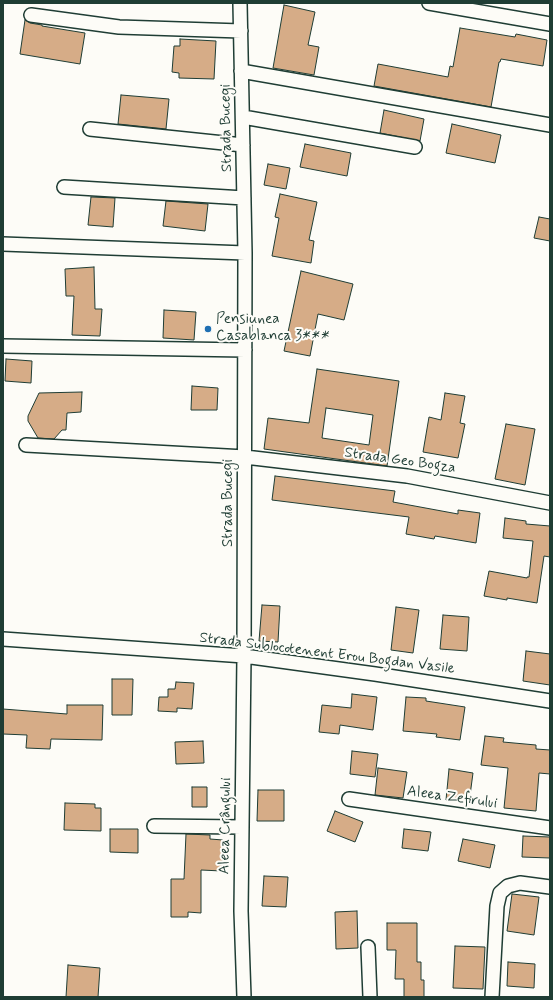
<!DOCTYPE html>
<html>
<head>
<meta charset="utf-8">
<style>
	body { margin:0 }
	#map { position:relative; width:553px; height:1000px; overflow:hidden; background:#fdfcf7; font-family:Mynerve,sans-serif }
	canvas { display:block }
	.frame { position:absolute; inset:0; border:4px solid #1f3d34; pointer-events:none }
</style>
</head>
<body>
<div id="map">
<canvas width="553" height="1000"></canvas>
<div class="frame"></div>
</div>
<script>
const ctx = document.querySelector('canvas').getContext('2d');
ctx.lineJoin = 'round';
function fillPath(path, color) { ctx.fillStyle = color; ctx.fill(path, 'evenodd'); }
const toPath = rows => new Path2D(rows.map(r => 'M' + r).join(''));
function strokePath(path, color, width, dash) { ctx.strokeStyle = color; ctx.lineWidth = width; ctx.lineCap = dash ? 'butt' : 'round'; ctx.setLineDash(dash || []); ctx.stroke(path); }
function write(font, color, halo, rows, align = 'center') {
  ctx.font = font + ' Mynerve,sans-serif'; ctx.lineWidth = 4; ctx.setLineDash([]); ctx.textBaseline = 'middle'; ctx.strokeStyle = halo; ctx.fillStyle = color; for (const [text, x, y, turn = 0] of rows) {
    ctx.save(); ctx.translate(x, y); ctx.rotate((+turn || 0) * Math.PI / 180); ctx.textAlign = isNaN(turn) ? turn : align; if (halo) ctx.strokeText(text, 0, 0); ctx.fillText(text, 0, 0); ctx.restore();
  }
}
const building = toPath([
	[284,5,315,12,308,45,319,47,314,75,273,68,284,5],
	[25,20,30,23,42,25,42,26,85,33,80,64,20,54,25,20],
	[460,28,515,37,516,34,547,40,543,66,501,59,500,62,499,62,491,107,374,86,378,64,448,77,450,66,453,67,460,28],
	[180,39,216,41,214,79,179,78,179,73,172,72,174,46,180,46,180,39],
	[121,95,169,99,166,129,118,124,121,95],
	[384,110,424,119,420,141,380,133,384,110],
	[452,124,501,135,495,163,446,153,452,124],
	[305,144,351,153,347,176,300,167,305,144],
	[268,164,290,168,286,189,264,185,268,164],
	[280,194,317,202,309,240,314,241,311,263,272,256,279,218,275,217,280,194],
	[91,197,115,198,113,227,88,225,91,197],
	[166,201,208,204,205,231,163,226,166,201],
	[539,217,550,219,550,241,534,238,539,217],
	[94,267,95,309,102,309,100,336,72,335,74,296,66,296,65,269,94,267],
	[301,271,353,284,344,320,318,314,310,356,284,351,301,271],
	[164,310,196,312,194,340,163,338,164,310],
	[6,359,32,361,31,383,5,381,6,359],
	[317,369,399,381,387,466,264,449,268,418,309,423,317,369],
	[326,408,373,415,369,445,322,438,326,408],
	[192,386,218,388,217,410,191,410,192,386],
	[82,392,81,412,67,413,66,430,62,430,54,439,38,438,28,421,28,416,39,393,82,392],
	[445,393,465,396,460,423,465,424,458,458,423,452,429,417,441,420,445,393],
	[506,424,535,429,525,485,495,479,506,424],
	[275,476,395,491,393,502,458,514,458,510,480,513,476,543,435,536,434,539,406,534,409,517,272,500,275,476],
	[505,518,526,521,526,524,550,526,550,557,544,556,537,603,507,598,507,600,484,596,489,571,527,578,527,577,529,577,533,541,503,538,505,518],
	[262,605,280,606,278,642,259,641,262,605],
	[396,607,419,610,413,653,391,650,396,607],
	[443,615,469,617,467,651,440,649,443,615],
	[526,651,550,654,550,685,523,681,526,651],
	[112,679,133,679,132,715,112,715,112,679],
	[176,682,194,683,192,709,177,708,177,712,158,711,159,697,168,697,168,689,175,689,176,682],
	[352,694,377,697,373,730,340,725,339,734,319,732,322,705,351,708,352,694],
	[406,697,426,698,426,701,465,707,460,740,436,737,437,734,403,731,406,697],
	[67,705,103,705,102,740,51,739,50,749,26,748,27,735,3,734,3,709,67,714,67,705],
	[485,736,504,738,503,742,536,745,536,749,550,750,550,774,539,773,536,811,504,808,508,768,481,765,485,736],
	[203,741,204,763,176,764,175,742,203,741],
	[352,751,378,754,375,777,350,774,352,751],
	[378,768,407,772,403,798,375,795,378,768],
	[449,769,473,773,469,803,446,800,449,769],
	[192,787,207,787,207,807,192,807,192,787],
	[258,790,284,790,284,821,257,821,258,790],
	[65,803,95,804,95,808,101,808,101,831,64,830,65,803],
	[335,811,363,822,355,842,327,831,335,811],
	[110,829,138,829,138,853,110,852,110,829],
	[404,829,431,832,428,851,402,848,404,829],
	[186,834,210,835,210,839,223,840,222,871,201,870,201,913,188,912,188,917,171,917,171,879,184,879,186,834],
	[523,836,550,837,550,858,522,857,523,836],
	[463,839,495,845,490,868,458,861,463,839],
	[264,876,288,877,286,907,262,906,264,876],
	[512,894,539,897,534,935,507,931,512,894],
	[357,911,358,948,336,949,335,912,357,911],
	[387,923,417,923,417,962,421,962,421,980,424,980,424,997,404,997,404,979,395,979,396,950,387,950,387,923],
	[455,946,485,947,483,989,453,988,455,946],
	[508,962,535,964,534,988,507,986,508,962],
	[68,965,100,968,98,997,66,997,68,965]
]);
fillPath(building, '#d6ac87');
strokePath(building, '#1f3d34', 1);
const street = toPath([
	[240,3,245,253,244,656,241,911,244,997],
	[429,3,550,24],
	[31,15,119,27,241,31],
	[241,71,550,125],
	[243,117,415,147],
	[90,129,243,145],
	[64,187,244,198],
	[3,244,245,253],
	[3,346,245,350],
	[26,445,245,457,407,476,550,503],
	[3,639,244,656,375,674,550,701],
	[349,799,550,828],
	[154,826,242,827],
	[368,947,370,997],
	[492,997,497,906,500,893,508,886,520,883,550,887]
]);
strokePath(street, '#1f3d34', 16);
strokePath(street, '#fdfcf7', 13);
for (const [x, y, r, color] of [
	[208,329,4,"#1f6fb2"]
]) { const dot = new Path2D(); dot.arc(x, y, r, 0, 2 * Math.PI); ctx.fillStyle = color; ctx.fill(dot); strokePath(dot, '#fdfcf7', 1.5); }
write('15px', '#1f3d34', '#fdfcf7', [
	["Strada Bucegi",227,128,-91],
	["Strada Geo Bogza",400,461,8],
	["Strada Bucegi",229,503,-90],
	["Strada Sublocotenent Erou Bogdan Vasile",327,654,7],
	["Aleea Zefirului",452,798,8],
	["Aleea Crângului",226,826,-89]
]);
write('15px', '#1f3d34', '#fdfcf7', [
	["Pensiunea",216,320],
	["Casablanca 3***",216,337]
], 'left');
</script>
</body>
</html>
